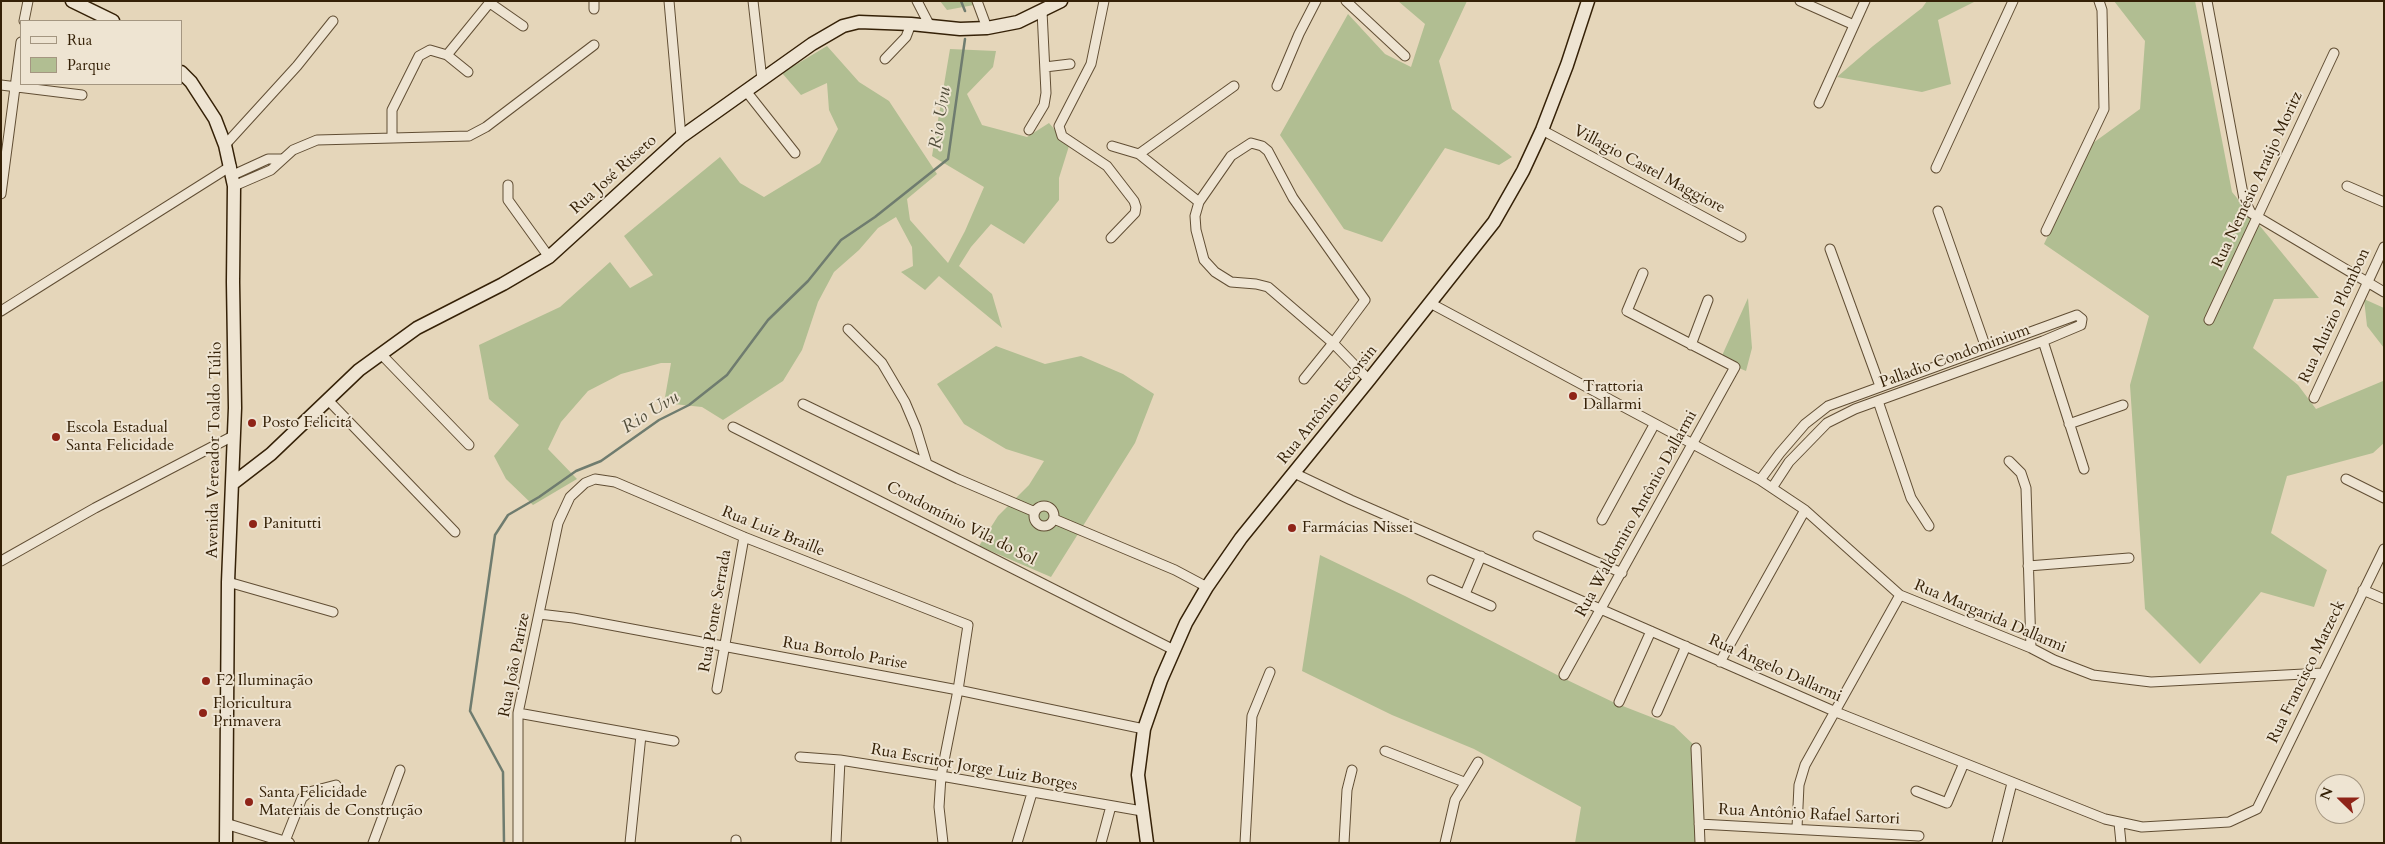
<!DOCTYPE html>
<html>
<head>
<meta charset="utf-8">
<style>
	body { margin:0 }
	#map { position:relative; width:2385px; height:844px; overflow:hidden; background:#e5d6ba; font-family:Cardo,serif }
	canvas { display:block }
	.frame { position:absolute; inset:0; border:2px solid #352107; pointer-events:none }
	.legend { position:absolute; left:20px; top:20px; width:162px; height:65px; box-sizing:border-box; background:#eee4d2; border:1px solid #a49681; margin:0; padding:6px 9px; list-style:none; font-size:15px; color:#352107 }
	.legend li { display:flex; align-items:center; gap:10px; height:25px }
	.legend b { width:25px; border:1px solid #a49681 }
	.north { position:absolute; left:2315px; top:774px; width:50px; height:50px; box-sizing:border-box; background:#eee4d2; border:1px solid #a49681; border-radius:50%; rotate:292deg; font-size:14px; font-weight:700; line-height:20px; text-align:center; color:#352107 }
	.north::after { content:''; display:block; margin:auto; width:18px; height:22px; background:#8f2418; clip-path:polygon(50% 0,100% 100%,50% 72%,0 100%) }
</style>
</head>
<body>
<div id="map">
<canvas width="2385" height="844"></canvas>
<div class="frame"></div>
<ul class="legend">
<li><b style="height:6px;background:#eee4d2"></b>Rua</li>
<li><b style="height:14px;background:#b1be92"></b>Parque</li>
</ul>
<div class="north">N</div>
</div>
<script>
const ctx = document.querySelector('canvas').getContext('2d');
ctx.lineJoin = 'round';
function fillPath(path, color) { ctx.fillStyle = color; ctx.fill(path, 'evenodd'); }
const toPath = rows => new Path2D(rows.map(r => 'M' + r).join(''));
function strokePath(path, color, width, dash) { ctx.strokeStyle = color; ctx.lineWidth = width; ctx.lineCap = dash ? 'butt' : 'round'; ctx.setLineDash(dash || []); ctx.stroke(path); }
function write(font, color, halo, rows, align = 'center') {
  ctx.font = font + ' Cardo,serif'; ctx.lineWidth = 4; ctx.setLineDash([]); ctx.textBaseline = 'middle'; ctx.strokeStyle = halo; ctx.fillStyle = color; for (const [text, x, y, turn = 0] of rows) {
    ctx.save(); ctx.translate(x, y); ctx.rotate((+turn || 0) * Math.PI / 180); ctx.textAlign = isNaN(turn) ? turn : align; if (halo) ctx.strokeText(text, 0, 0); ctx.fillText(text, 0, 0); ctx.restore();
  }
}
fillPath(toPath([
	[940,1,973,1,974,5,947,10],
	[1398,1,1467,1,1439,61,1452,109,1512,157,1499,165,1445,148,1382,242,1344,229,1280,135,1348,14,1385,54,1411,67,1425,24],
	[1927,1,1976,1,1938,20,1951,84,1922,92,1837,77,1873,46,1922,8],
	[2114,1,2195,1,2232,192,2319,298,2274,299,2253,348,2298,385,2316,409,2383,381,2384,378,2384,443,2373,453,2287,476,2271,533,2327,570,2314,607,2261,592,2200,664,2145,609,2130,385,2149,316,2044,244,2093,143,2140,109,2145,41],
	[827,46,859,82,889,101,937,174,907,199,910,220,948,263,965,231,984,187,932,156,950,49,996,51,993,67,967,94,982,125,1027,137,1049,123,1069,146,1059,178,1059,200,1024,244,991,224,971,247,959,266,992,294,1002,328,939,276,925,290,901,272,913,266,912,247,896,217,878,228,859,250,834,272,818,302,802,350,783,381,723,420,702,407,664,403,671,363,661,363,621,374,588,391,561,422,548,449,577,479,533,505,506,479,494,456,519,425,489,399,479,345,560,307,610,262,630,288,653,275,624,236,720,157,740,183,764,197,820,163,838,129,829,110,827,83,801,95,782,73],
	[1748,298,1752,348,1746,371,1720,360],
	[2364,299,2384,308,2384,348,2367,326],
	[996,346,1045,364,1081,356,1123,374,1154,394,1135,443,1051,577,979,546,998,516,1029,485,1044,461,1006,449,964,424,937,384],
	[1320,555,1405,596,1563,678,1615,703,1674,726,1696,747,1698,843,1575,843,1581,807,1474,749,1392,715,1302,671]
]), '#b1be92');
strokePath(toPath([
	[961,1,965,11],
	[504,843,503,772,470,711,495,535,508,515,539,497,576,471,601,461,659,420,689,405,727,375,768,320,808,281,841,240,875,217,948,159,965,39]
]), '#6f7c6f', 2.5);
const minor = toPath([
	[594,1,594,9],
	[669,1,681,137],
	[753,1,762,80],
	[917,1,930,26],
	[977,1,987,28],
	[1104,1,1091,64,1059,126,1062,136,1107,166,1134,201,1136,207,1135,213,1111,238],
	[1346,1,1405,56],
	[1800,1,1854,25],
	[2207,1,2244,199,2251,213,2384,292],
	[490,3,523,26],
	[24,21,28,1],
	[447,55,491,1],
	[885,59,906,37,911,24],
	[1045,67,1070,64],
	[1,85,82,95],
	[1277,86,1299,34,1316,1],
	[746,91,795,153],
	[1819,103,1865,1],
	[1029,130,1044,105,1046,93,1042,11],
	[1542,130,1741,237],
	[392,138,392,110,419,56,430,50,447,55,468,72],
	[225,145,297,66,333,21],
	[1112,146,1139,154,1199,202],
	[1139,154,1234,86],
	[1936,168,2013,1],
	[233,175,268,159,281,159],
	[508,185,508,200,549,257],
	[234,186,271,170,293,150,317,140,469,136,486,127,594,45],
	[2347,186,2384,202],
	[1,194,21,42],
	[1938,211,1986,348],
	[2046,231,2104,109,2102,10,2099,1],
	[1830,249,1880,386],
	[1430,303,1760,480,1805,510,1900,595,2031,648,2054,660,2093,675,2151,682,2323,673],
	[1,311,231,166],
	[2209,320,2334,53],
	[848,329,882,363,905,402,916,428,927,464],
	[2043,341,2084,469],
	[1691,345,1708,300],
	[381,354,469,445],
	[1304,379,1333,343,1365,300,1293,198,1268,151,1262,146,1251,143,1231,156,1199,202,1195,216,1196,230,1204,260,1215,272,1231,282,1256,284,1268,287,1333,343,1369,380],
	[2314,398,2384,247],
	[328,400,455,532],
	[1878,401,1911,498,1929,526],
	[803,404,958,479,1035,512],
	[2069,424,2123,405],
	[733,427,1174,650],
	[2009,461,2021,473,2026,488,2031,648],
	[1294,473,1351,500,1836,712,2105,819,2142,827,2229,822,2257,809,2384,549],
	[2346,479,2384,498],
	[1760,480,1780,453,1805,424,1828,406,2077,315,2082,319,2081,325,2043,341,1855,409,1827,423,1789,462,1772,488],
	'1034 516a10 10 0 1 1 20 0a10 10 0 1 1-20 0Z',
	[1054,519,1175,570,1207,587],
	[1602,520,1654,425],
	[1538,536,1622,573],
	[1,561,95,508,233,436],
	[2028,566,2129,558],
	[1432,580,1491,606],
	[228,582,333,612],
	[2363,590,2384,599],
	[1465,594,1481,556],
	[539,614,573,618,958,690,1144,729],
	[1720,662,1805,510],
	[1564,675,1735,367,1627,311,1643,273],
	[717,689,744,537],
	[1619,702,1651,631],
	[1657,712,1686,646],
	[518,713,674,741],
	[1696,748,1700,843],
	[1385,751,1464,782],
	[800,757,840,760,941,776,1142,811],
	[1916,791,1947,803,1964,763],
	[2119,823,2121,843],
	[1699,824,1919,836],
	[1797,828,1799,785,1805,765,1900,595],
	[285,841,302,798,309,792,336,785],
	[373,843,400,770],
	[518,843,518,713,558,523,570,497,585,483,595,479,615,482,744,537,968,625,958,690,941,776,939,807,943,843],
	[630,843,641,735],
	[736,843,736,840],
	[836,843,840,760],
	[1017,843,1032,793],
	[1101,843,1111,806],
	[1245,843,1252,716,1270,672],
	[1344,843,1347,790,1352,770],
	[1445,843,1455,800,1478,762],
	[1997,843,2012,783]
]);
const tertiary = toPath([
	[227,824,289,843]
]);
const secondary = toPath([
	[72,1,113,21],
	[181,72,191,82,215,119,225,145,234,186,233,282,235,408,228,582,226,843],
	[232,484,271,454,359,370,417,328,503,284,549,257,681,137,812,44,843,26,859,22,911,24,960,29,987,28,1018,22,1061,1],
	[1147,843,1138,775,1144,729,1161,680,1186,623,1207,587,1241,538,1369,380,1494,222,1523,171,1542,130,1567,65,1588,1]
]);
strokePath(minor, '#614e34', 11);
strokePath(tertiary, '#614e34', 12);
strokePath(secondary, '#352107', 15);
strokePath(minor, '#eee4d2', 9);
strokePath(tertiary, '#eee4d2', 10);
strokePath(secondary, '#eee4d2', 12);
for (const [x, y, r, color] of [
	[1573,396,5,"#8f2418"],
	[252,423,5,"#8f2418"],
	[56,437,5,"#8f2418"],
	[253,524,5,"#8f2418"],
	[1292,528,5,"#8f2418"],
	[206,681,5,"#8f2418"],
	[203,713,5,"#8f2418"],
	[249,802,5,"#8f2418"]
]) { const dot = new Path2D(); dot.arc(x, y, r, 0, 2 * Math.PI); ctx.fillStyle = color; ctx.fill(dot); strokePath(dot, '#eee4d2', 2); }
write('16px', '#352107', '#eee4d2', [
	["Villagio Castel Maggiore",1649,170,28],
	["Rua José Risseto",614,175,-42],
	["Rua Nemésio Araújo Moritz",2258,180,-65],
	["Rua Aluizio Plombon",2335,316,-65],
	["Palladio Condominium",1955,357,-20],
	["Rua Antônio Escorsin",1328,405,-51],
	["Avenida Vereador Toaldo Túlio",215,450,-89],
	["Rua Waldomiro Antônio Dallarmi",1637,514,-61],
	["Condomínio Vila do Sol",961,524,27],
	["Rua Luiz Braille",773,532,22],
	["Rua Ponte Serrada",716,611,-80],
	["Rua Margarida Dallarmi",1990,617,23],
	["Rua Bortolo Parise",845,654,10],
	["Rua João Parize",515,665,-79],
	["Rua Ângelo Dallarmi",1775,669,24],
	["Rua Francisco Matzeck",2307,672,-64],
	["Rua Escritor Jorge Luiz Borges",974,768,10],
	["Rua Antônio Rafael Sartori",1809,815,3]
]);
write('16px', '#352107', '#eee4d2', [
	["Trattoria",1583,387],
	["Dallarmi",1583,405],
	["Posto Felicitá",262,423],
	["Escola Estadual",66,428],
	["Santa Felicidade",66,446],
	["Panitutti",263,524],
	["Farmácias Nissei",1302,528],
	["F2 Iluminação",216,681],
	["Floricultura",213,704],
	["Primavera",213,722],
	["Santa Felicidade",259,793],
	["Materiais de Construção",259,811]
], 'left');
write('italic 18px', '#524e3b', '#eee4d2', [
	["Rio Uvu",941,118,-81],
	["Rio Uvu",651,413,-32]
]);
</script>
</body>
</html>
